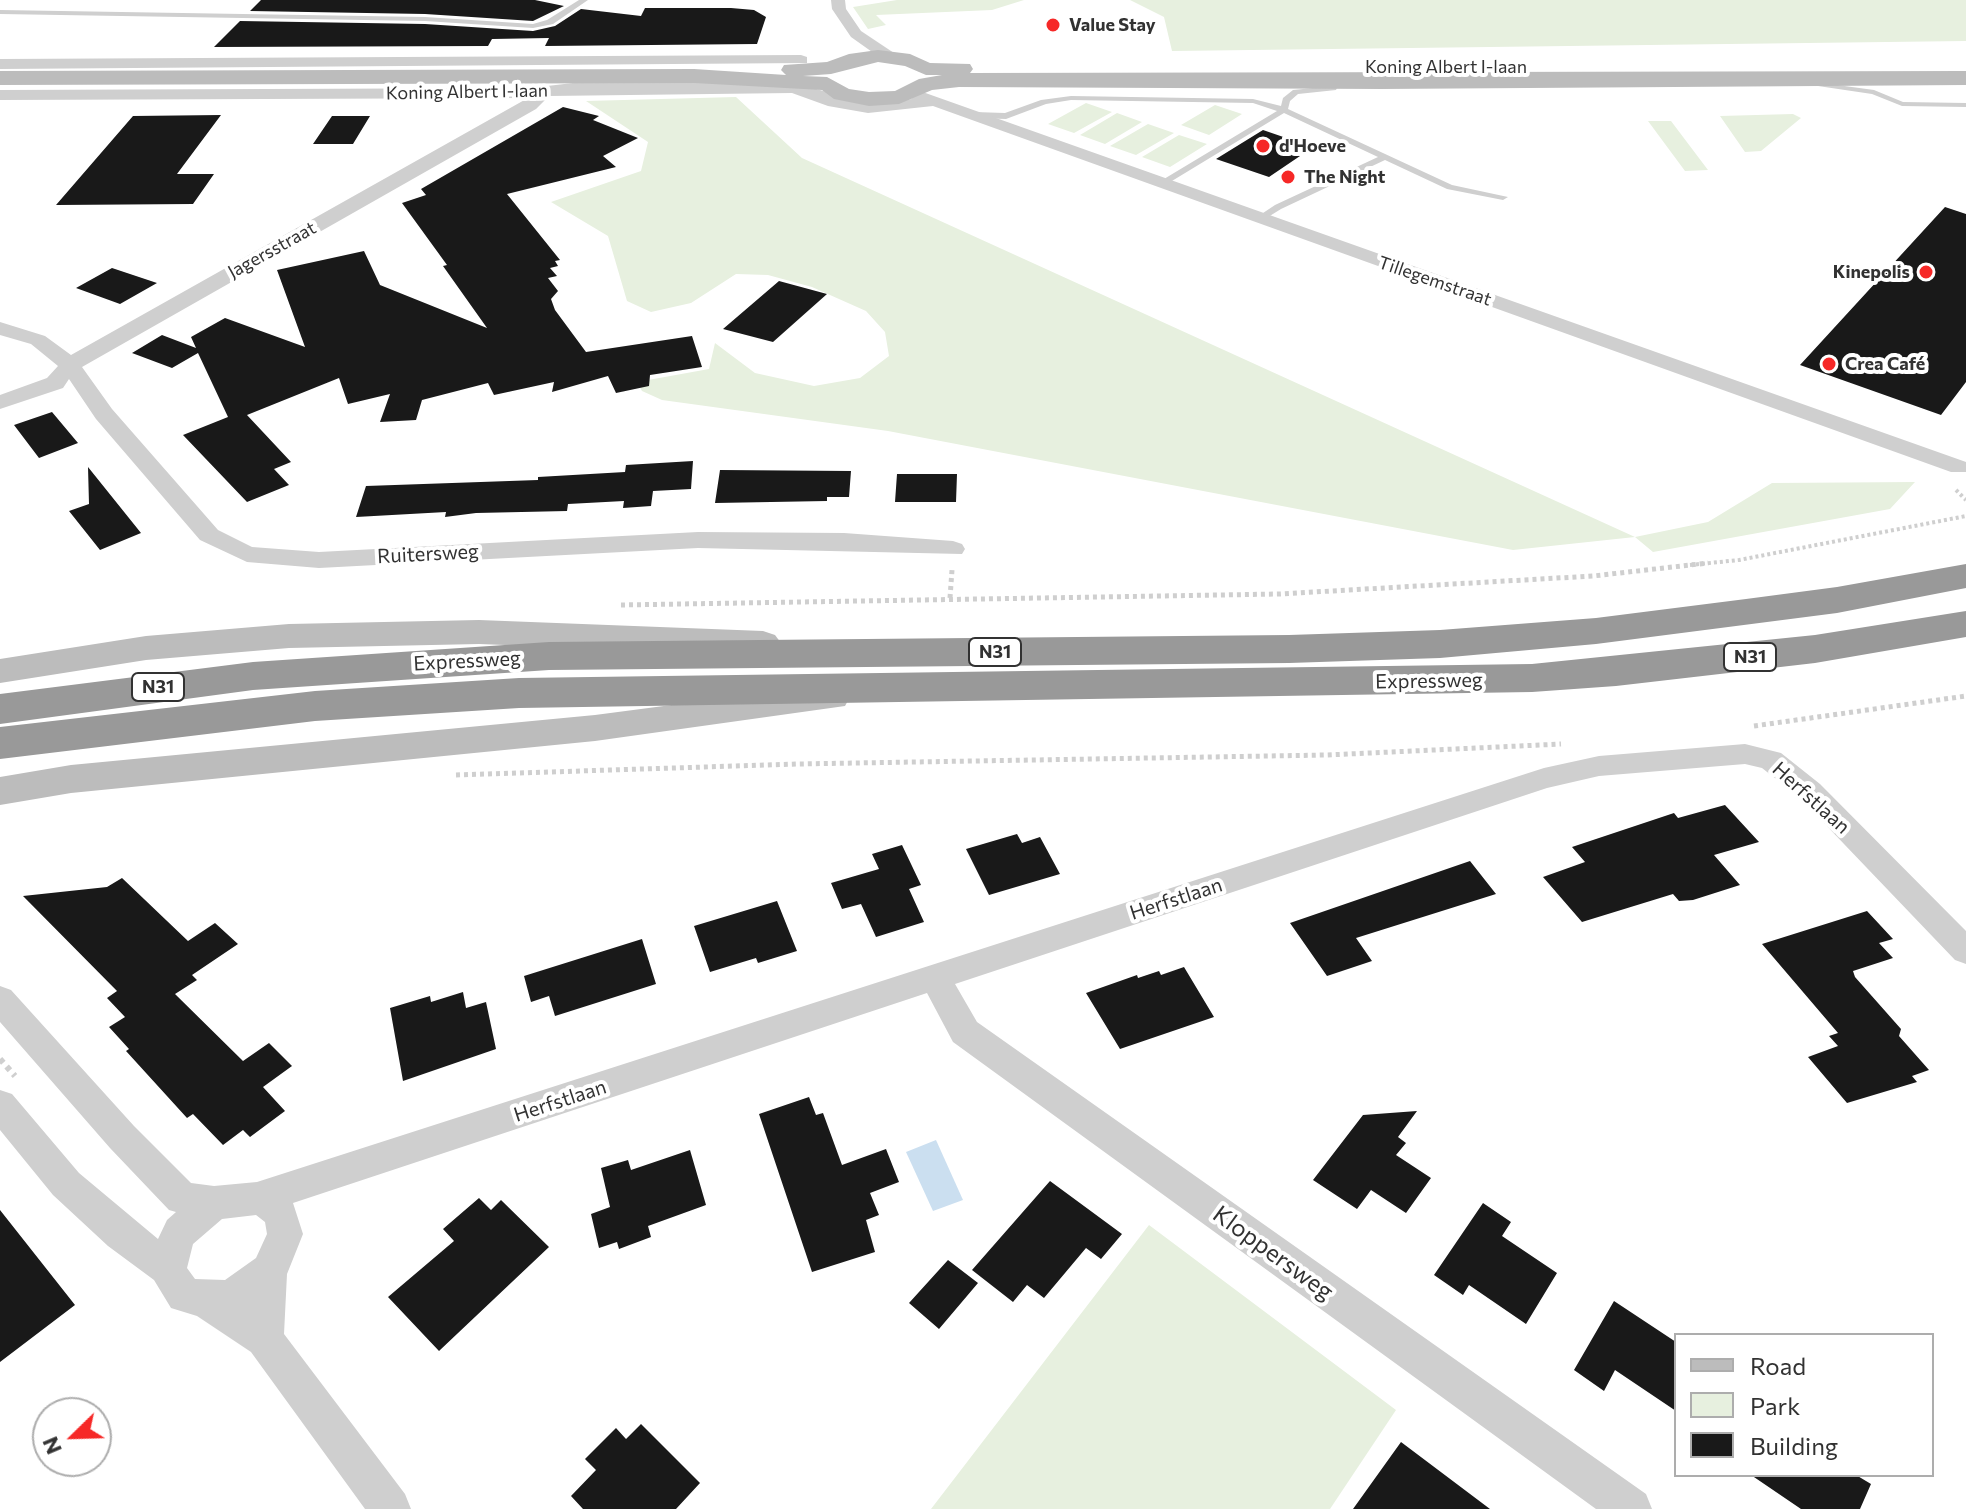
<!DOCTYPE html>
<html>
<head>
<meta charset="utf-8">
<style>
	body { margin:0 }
	#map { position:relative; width:1966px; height:1509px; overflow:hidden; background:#fff; font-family:Commissioner,sans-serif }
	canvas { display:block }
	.legend { position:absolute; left:1674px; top:1333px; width:260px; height:144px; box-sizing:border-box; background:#fff; border:2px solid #adadad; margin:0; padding:10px 14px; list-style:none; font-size:24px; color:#323232 }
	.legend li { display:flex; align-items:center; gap:16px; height:40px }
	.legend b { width:40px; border:2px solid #adadad }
	.north { position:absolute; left:32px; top:1397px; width:80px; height:80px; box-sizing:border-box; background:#fff; border:2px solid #adadad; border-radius:50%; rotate:247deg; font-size:22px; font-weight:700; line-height:32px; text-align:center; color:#323232 }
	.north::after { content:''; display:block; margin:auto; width:28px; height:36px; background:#f62827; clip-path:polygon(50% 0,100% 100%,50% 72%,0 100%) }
</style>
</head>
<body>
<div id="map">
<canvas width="1966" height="1509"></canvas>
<ul class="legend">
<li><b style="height:10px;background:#bcbcbc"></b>Road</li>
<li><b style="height:22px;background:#e7f0df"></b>Park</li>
<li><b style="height:22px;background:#191919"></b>Building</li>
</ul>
<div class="north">N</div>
</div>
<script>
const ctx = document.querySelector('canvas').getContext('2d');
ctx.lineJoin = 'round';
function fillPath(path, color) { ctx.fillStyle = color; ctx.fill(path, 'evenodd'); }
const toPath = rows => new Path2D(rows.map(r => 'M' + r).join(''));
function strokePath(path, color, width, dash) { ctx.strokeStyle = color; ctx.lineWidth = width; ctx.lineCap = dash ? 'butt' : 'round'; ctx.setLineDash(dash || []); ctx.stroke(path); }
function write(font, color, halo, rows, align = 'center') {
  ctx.font = font + ' Commissioner,sans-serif'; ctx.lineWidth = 8; ctx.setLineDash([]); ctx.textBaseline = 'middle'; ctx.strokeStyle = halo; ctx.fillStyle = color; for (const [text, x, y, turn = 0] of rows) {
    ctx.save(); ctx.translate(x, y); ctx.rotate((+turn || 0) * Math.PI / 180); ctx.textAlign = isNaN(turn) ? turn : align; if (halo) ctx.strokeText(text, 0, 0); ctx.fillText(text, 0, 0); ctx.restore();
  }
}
fillPath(toPath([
	[897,0,1024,0,992,10,876,15,886,25,868,29,853,7],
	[1130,0,1966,0,1966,41,1172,51,1164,17],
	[736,97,802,158,1635,537,1708,522,1772,483,1915,482,1890,509,1653,552,1635,537,1513,550,888,431,662,400,642,391,637,382,709,369,715,343,755,373,814,386,860,378,889,356,885,332,866,311,812,287,768,275,736,274,691,303,651,312,627,301,608,236,551,202,641,171,648,142,586,101],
	[1086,103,1112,112,1074,133,1048,124],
	[1215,105,1242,114,1209,135,1181,125],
	[1117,113,1142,122,1105,144,1080,135],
	[1793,114,1801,118,1761,151,1745,152,1720,116],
	[1648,121,1671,121,1708,170,1685,171],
	[1148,124,1174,133,1136,155,1110,146],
	[1179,135,1207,144,1170,167,1142,157],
	[1149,1225,1396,1410,1330,1509,931,1509]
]), '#e7f0df');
fillPath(toPath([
	[936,1140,963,1200,933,1211,906,1152]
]), '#cbdff0');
fillPath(toPath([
	[261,0,535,0,564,6,533,21,425,14,250,11],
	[645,8,731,8,754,10,766,17,757,44,545,46,549,38,492,39,488,46,214,47,240,21,425,24,533,31,555,26,581,9,641,16],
	[563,107,599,116,593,120,638,138,603,156,616,167,507,194,560,260,555,261,558,266,550,268,557,276,548,278,558,291,551,299,555,310,586,352,692,336,702,367,650,375,649,386,616,393,608,376,552,392,554,382,494,395,488,383,422,400,416,420,380,422,390,394,348,404,339,378,247,415,291,462,274,469,289,485,247,502,183,435,228,417,198,353,172,368,132,353,162,335,196,348,191,337,225,318,305,347,277,270,364,251,380,285,487,328,443,266,447,265,402,203,426,195,421,189],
	[221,115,177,174,214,174,193,204,56,205,133,116],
	[332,116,370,116,353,144,313,144],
	[1263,130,1295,141,1281,150,1300,156,1269,177,1216,159],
	[1945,207,1966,214,1966,382,1941,415,1800,365],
	[112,268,157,283,120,304,76,288],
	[779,281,827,294,773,342,723,329],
	[52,412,78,443,39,458,14,425],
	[693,461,691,489,653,491,651,506,623,508,624,501,568,504,567,511,476,513,445,517,446,512,356,517,366,486,538,480,538,477,625,472,626,465],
	[88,467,141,533,100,550,69,511,89,504],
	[720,470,851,471,849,497,827,497,827,501,715,503],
	[897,474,957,474,956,502,895,502],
	[1725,805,1759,842,1714,855,1740,885,1693,900,1679,901,1673,894,1582,922,1543,877,1585,862,1572,847,1674,813,1678,818],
	[1017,834,1022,843,1040,837,1060,874,989,895,966,849],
	[902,845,921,885,909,889,924,922,876,937,861,904,842,909,831,883,879,869,872,854],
	[1470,861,1496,894,1356,938,1372,961,1327,976,1290,923],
	[122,878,188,941,215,923,238,944,192,975,197,980,175,994,243,1061,269,1043,292,1066,263,1087,285,1111,250,1137,243,1130,223,1145,193,1114,187,1118,126,1051,129,1049,109,1027,125,1017,107,998,117,991,23,896,107,887],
	[777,901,797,951,758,963,756,958,710,972,694,926],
	[1867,911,1893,939,1879,943,1893,958,1853,971,1855,977,1901,1029,1899,1036,1929,1070,1912,1076,1917,1082,1847,1103,1808,1057,1838,1046,1829,1036,1838,1033,1762,944],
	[642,939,656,984,555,1016,549,996,531,1002,524,976],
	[1184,967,1214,1017,1120,1049,1086,993,1137,975,1138,978,1159,971,1161,975],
	[463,992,466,1008,486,1002,496,1049,403,1081,390,1008,430,996,431,1002],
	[809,1097,816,1115,823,1113,842,1165,886,1149,899,1182,870,1193,879,1215,866,1220,875,1252,812,1272,759,1114],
	[1417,1111,1398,1137,1406,1143,1396,1155,1431,1178,1406,1213,1371,1190,1357,1209,1313,1180,1363,1115],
	[690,1150,706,1205,648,1226,651,1237,619,1249,617,1242,599,1248,591,1214,610,1207,601,1168,628,1160,631,1170],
	[1050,1181,1122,1234,1101,1259,1086,1248,1044,1298,1027,1285,1013,1302,972,1270],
	[479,1198,491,1210,501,1200,549,1247,439,1351,388,1297,454,1241,443,1229],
	[1483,1203,1511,1222,1502,1236,1557,1273,1526,1324,1469,1285,1463,1295,1434,1275],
	[0,1210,75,1305,0,1362],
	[948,1260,978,1283,939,1329,909,1303],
	[1614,1301,1676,1342,1676,1411,1615,1370,1604,1391,1574,1370],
	[641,1424,700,1483,676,1509,583,1509,571,1496,596,1470,585,1459,616,1428,626,1439],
	[1401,1442,1490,1509,1353,1509],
	[1751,1475,1856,1475,1871,1484,1860,1509,1801,1509]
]), '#191919');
strokePath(toPath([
	[1956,490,1966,500],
	[1690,565,1739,560,1966,516]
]), '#cfcfcf', 4, [3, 3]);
strokePath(toPath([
	[950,598,952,570],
	[621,605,1279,594,1593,576,1708,563],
	[1754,726,1966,696],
	[456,775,797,764,1327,755,1561,744]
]), '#cfcfcf', 5, [4, 4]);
strokePath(toPath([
	[0,1059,15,1076]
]), '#cfcfcf', 6, [5, 5]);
fillPath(toPath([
	[579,0,588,0,553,24,533,28,425,21,0,14,0,10,425,17,533,24,547,20,579,0],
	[1815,82,1874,90,1903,102,1966,103,1966,107,1902,106,1872,94,1818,86,1814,84,1815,82],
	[1333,86,1337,88,1336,90,1298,94,1290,101,1288,109,1452,185,1508,197,1503,200,1447,189,1385,160,1281,209,1260,222,1255,219,1257,217,1275,205,1378,157,1284,113,1162,187,1158,184,1159,182,1277,111,1253,103,1071,100,1046,104,1006,119,974,118,970,115,974,112,1005,113,1041,100,1071,96,1253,99,1281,106,1283,98,1293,90,1333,86]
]), '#cfcfcf');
fillPath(toPath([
	[831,0,845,0,846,9,861,31,894,53,894,59,882,59,851,37,832,9,831,0],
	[801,55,807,57,807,63,0,69,0,59,801,55],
	[573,83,794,83,868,103,912,99,903,93,917,90,1966,462,1966,472,1951,472,933,106,868,113,828,106,792,93,549,96,536,109,82,367,112,409,218,530,252,547,319,552,698,532,844,533,953,541,962,544,965,549,962,554,698,548,319,568,247,562,200,540,96,419,69,379,63,388,0,409,0,395,47,378,58,366,31,344,0,335,0,322,45,336,71,355,528,98,0,100,0,90,530,88,573,83],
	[1745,744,1781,753,1820,784,1966,931,1966,964,1955,960,1800,798,1762,768,1745,764,1599,776,1547,788,955,984,977,1022,1646,1494,1652,1509,1596,1509,953,1042,927,993,293,1203,303,1234,287,1274,284,1334,405,1494,411,1509,365,1509,251,1352,197,1316,171,1308,154,1280,108,1246,53,1195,0,1130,0,1090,12,1094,79,1173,158,1239,167,1220,176,1212,169,1210,110,1148,0,1022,0,986,11,990,134,1126,191,1183,214,1186,257,1182,1544,768,1599,756,1745,744],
	[256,1215,265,1222,267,1234,256,1258,225,1280,195,1279,187,1268,193,1244,222,1219,256,1215]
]), '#cfcfcf');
fillPath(toPath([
	[878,50,910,54,930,63,970,64,973,69,970,73,1966,71,1966,85,1381,89,959,87,932,90,899,104,869,106,834,99,822,90,694,83,0,85,0,71,694,69,786,75,781,70,784,65,827,62,849,54,878,50],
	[878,62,905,66,926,75,942,75,919,79,895,91,869,92,849,89,827,77,803,76,831,74,878,62],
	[479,620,763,631,775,635,781,643,775,651,763,655,479,644,289,648,146,660,0,683,0,659,146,636,289,624,479,620],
	[832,684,845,688,850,697,845,706,595,741,71,793,0,805,0,777,71,765,595,715,832,684]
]), '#bcbcbc');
fillPath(toPath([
	[1966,564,1966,588,1837,613,1596,644,1440,658,1289,663,549,670,253,690,0,724,0,694,253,662,549,642,1289,635,1440,630,1596,618,1746,599,1837,587,1966,564],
	[1966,611,1966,637,1815,663,1616,686,1532,692,519,708,315,721,0,759,0,727,315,691,519,678,1532,664,1815,635,1966,611]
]), '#999');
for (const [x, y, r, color] of [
	[1053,25,8,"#f62827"],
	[1263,146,8,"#f62827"],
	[1288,177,8,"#f62827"],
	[1926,272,8,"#f62827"],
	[1829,364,8,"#f62827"]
]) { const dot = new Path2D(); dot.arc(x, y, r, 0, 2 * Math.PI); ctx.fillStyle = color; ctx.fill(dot); strokePath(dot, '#fff', 3); }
write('bold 18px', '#323232', '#fff', [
	["Value Stay",1069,25],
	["d'Hoeve",1279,146],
	["The Night",1304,177],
	["Kinepolis",1910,272,"right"],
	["Crea Café",1845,364]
], 'left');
write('18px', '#323232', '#fff', [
	["Koning Albert I-laan",1446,67],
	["Koning Albert I-laan",467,92,-1],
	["Jagersstraat",272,250,-29],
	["Tillegemstraat",1435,281,19]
]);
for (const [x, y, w] of [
	[995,652,52],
	[1750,657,52],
	[158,687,52]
]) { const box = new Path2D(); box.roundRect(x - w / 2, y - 14, w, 28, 6); ctx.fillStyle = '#fff'; ctx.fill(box); strokePath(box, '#323232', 2); }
write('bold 18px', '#323232', null, [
	["N31",995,652],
	["N31",1750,657],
	["N31",158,687]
]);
write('20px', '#323232', '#fff', [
	["Ruitersweg",428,554,-3],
	["Expressweg",467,661,-3],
	["Expressweg",1429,681,-1],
	["Herfstlaan",1811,798,42],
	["Herfstlaan",1176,899,-18],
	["Herfstlaan",560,1101,-18]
]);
write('24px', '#323232', '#fff', [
	["Kloppersweg",1273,1253,36]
]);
</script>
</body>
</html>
